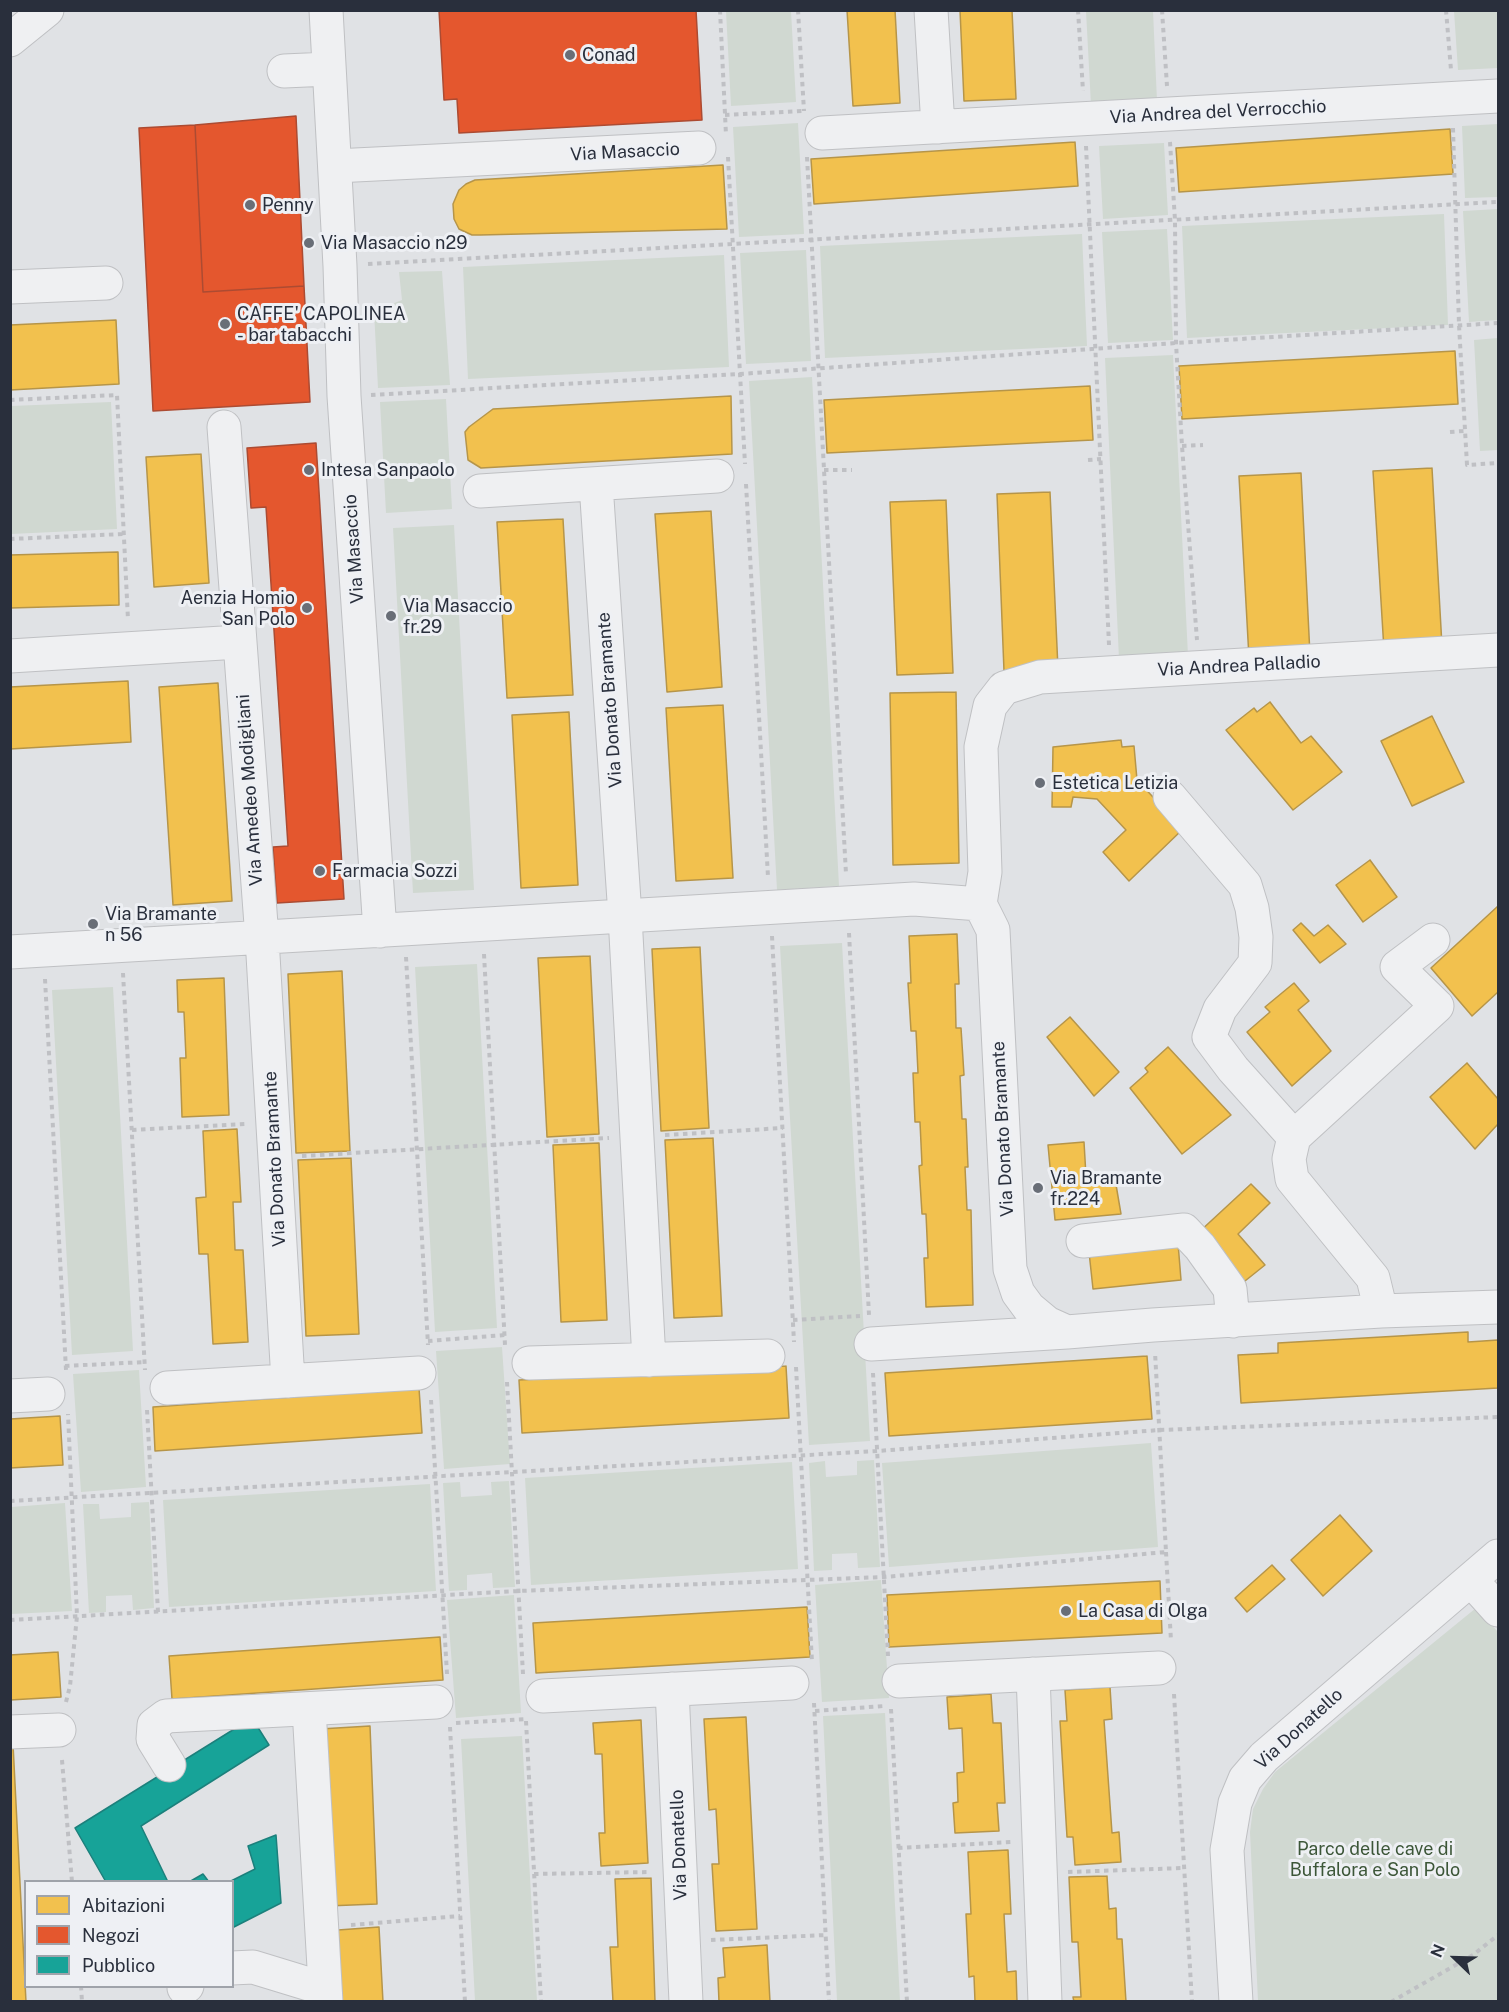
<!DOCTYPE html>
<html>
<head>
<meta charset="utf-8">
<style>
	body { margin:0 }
	#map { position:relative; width:1509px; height:2012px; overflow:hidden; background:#e0e2e5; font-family:"Public Sans",sans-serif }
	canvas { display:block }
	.frame { position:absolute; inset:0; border:12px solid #292f3c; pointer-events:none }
	.legend { position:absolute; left:24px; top:1880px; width:210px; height:108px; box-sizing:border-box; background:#eef0f4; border:2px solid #9fa3aa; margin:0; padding:8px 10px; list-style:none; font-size:18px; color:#292f3c }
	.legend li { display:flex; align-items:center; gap:12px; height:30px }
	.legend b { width:30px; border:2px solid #9fa3aa }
	.north { position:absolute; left:1425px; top:1928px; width:60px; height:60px; -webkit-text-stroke:4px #eef0f4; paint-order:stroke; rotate:293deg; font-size:16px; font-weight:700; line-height:24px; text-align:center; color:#292f3c }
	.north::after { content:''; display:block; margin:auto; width:21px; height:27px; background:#292f3c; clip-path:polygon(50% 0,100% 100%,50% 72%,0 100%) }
</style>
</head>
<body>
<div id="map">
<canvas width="1509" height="2012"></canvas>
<div class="frame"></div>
<ul class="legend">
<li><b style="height:16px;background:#f2c14e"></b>Abitazioni</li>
<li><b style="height:16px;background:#e4572e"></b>Negozi</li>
<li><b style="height:16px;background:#17a398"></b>Pubblico</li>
</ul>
<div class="north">N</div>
</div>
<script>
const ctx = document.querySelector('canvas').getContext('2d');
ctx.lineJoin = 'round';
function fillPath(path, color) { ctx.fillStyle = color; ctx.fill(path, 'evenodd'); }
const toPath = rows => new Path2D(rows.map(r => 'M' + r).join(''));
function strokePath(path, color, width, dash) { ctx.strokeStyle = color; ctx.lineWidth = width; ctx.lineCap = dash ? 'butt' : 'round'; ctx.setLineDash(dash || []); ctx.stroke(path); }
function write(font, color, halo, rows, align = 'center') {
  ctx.font = font + ' "Public Sans",sans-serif'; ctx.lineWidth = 6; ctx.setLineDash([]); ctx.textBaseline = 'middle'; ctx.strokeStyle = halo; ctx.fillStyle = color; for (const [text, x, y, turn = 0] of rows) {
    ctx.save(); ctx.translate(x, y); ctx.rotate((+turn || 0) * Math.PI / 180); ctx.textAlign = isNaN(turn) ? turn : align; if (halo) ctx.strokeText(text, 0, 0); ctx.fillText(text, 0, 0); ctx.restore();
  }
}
fillPath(toPath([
	[726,11,791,11,796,102,731,106],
	[1086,11,1153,11,1157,101,1091,105],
	[1454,11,1498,11,1498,68,1458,70],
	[798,123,804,234,739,237,733,127],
	[1498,124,1498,197,1465,198,1462,126],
	[1164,143,1168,215,1103,219,1099,146],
	[1498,209,1498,320,1469,322,1463,211],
	[1444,214,1448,325,1187,338,1182,226],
	[1167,229,1173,340,1108,343,1102,232],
	[1082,234,1087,346,825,358,820,246],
	[806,250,811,361,746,364,740,253],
	[724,255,729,367,468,379,463,267],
	[442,271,450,385,378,388,374,311,402,300,399,272],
	[1498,338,1498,450,1480,451,1474,340],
	[1173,355,1188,655,1119,659,1105,358],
	[812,377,839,886,777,890,749,381],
	[446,399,452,509,386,513,380,402],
	[111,402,117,529,11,534,11,406],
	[454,525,474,890,413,893,393,528],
	[842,943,870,1441,809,1445,780,946],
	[477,964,497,1328,435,1332,415,967],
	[113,987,133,1351,72,1355,52,990],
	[502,1347,510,1464,444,1469,436,1351],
	[139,1370,146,1487,81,1492,73,1374],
	[1151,1443,1158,1547,889,1567,882,1463],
	[874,1460,880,1567,858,1568,857,1553,832,1554,832,1570,814,1571,809,1463,825,1461,826,1477,857,1475,857,1461],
	[792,1462,798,1569,531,1585,525,1478],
	[509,1481,515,1587,493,1588,492,1573,467,1575,467,1590,449,1591,443,1483,460,1482,461,1497,492,1495,491,1482],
	[430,1484,436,1591,169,1607,163,1500],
	[149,1502,154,1608,133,1610,132,1595,106,1596,106,1612,89,1613,83,1504,99,1504,100,1519,131,1517,131,1503],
	[65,1503,72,1611,11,1614,11,1507],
	[881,1580,889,1698,822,1702,815,1585],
	[514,1595,521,1713,456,1718,447,1600],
	[1476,1608,1498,1632,1498,2001,1258,2001,1250,1832,1253,1809,1263,1789,1275,1772],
	[885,1713,900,2001,837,2001,823,1716],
	[522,1736,537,2001,475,2001,461,1739]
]), '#d0d8d1');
const homes = toPath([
	[847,10,895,10,900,103,853,106,847,10],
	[960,10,1012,10,1016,99,964,101,960,10],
	[1450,129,1453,174,1179,192,1176,148,1450,129],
	[1075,142,1078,186,814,204,811,159,1075,142],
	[723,165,727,229,480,235,472,235,459,229,454,219,453,204,459,190,466,184,475,180,723,165],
	[116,320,119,384,10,390,10,325,116,320],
	[1455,351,1458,404,1182,419,1179,366,1455,351],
	[1090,386,1093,440,827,453,824,400,1090,386],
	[731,396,732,454,481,468,468,460,465,432,469,427,493,409,731,396],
	[201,454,209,583,154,587,146,457,201,454],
	[1432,468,1442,646,1384,650,1373,471,1432,468],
	[1301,473,1310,655,1249,658,1239,476,1301,473],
	[1050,492,1058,669,1004,671,997,494,1050,492],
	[946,500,953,673,897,675,890,502,946,500],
	[711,511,722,687,667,692,655,514,711,511],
	[563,519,573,695,507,698,497,522,563,519],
	[118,552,119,605,10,608,10,555,118,552],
	[128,681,131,742,10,749,10,687,128,681],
	[218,683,232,901,173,905,159,687,218,683],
	[956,692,959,863,893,865,890,693,956,692],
	[1270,702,1301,743,1311,736,1342,772,1293,810,1226,730,1254,708,1257,712,1270,702],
	[723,705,733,878,676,881,666,708,723,705],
	[569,712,578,885,521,888,512,715,569,712],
	[1432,716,1464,782,1412,806,1381,741,1432,716],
	[1121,740,1122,747,1134,746,1137,780,1183,829,1129,881,1103,852,1126,830,1097,799,1073,797,1071,807,1052,807,1053,747,1121,740],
	[1370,860,1397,897,1363,922,1336,885,1370,860],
	[1498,906,1498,992,1472,1016,1431,968,1498,906],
	[1301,923,1314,936,1328,925,1346,944,1320,963,1293,930,1301,923],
	[957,934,959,984,955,984,956,1028,961,1028,964,1075,960,1076,962,1119,966,1119,968,1167,965,1167,967,1210,971,1210,973,1305,926,1307,924,1258,928,1258,926,1214,922,1214,919,1166,922,1165,920,1122,915,1122,913,1073,918,1073,916,1031,911,1031,908,983,911,983,909,936,957,934],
	[700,947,709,1128,661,1131,652,949,700,947],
	[590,956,599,1134,547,1137,538,958,590,956],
	[342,971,350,1151,296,1153,288,974,342,971],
	[224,978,229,1115,182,1117,180,1058,186,1058,184,1012,178,1012,177,980,224,978],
	[1294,983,1309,1001,1298,1010,1331,1051,1292,1086,1247,1032,1270,1012,1265,1007,1294,983],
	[1070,1017,1119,1072,1094,1096,1047,1037,1070,1017],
	[1168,1047,1231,1115,1182,1154,1130,1088,1148,1072,1145,1068,1168,1047],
	[1467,1063,1498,1099,1498,1124,1475,1149,1430,1097,1467,1063],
	[237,1129,241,1202,233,1202,235,1250,243,1250,248,1342,213,1344,208,1254,199,1254,196,1198,206,1197,203,1131,237,1129],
	[713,1138,722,1316,674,1318,665,1140,713,1138],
	[1084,1142,1086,1176,1114,1173,1121,1214,1055,1220,1048,1145,1084,1142],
	[599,1143,607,1320,561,1322,553,1145,599,1143],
	[351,1158,359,1334,306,1336,298,1160,351,1158],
	[1251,1184,1270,1203,1238,1234,1265,1265,1240,1285,1198,1233,1251,1184],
	[1178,1243,1181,1280,1093,1289,1089,1252,1178,1243],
	[1468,1332,1468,1342,1498,1340,1498,1388,1241,1403,1238,1355,1278,1353,1278,1343,1468,1332],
	[1147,1356,1152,1419,889,1436,885,1373,1147,1356],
	[786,1366,789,1418,522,1433,519,1380,786,1366],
	[419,1388,422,1433,155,1451,153,1407,419,1388],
	[60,1416,63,1465,10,1468,10,1419,60,1416],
	[1340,1515,1372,1551,1323,1596,1291,1560,1340,1515],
	[1272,1565,1285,1579,1247,1612,1235,1598,1272,1565],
	[1160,1581,1162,1633,889,1647,887,1595,1160,1581],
	[807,1607,810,1657,536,1673,533,1623,807,1607],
	[440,1637,443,1680,172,1699,169,1656,440,1637],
	[58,1652,61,1697,10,1700,10,1655,58,1652],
	[1110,1687,1112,1719,1104,1720,1112,1833,1119,1832,1121,1862,1075,1865,1073,1837,1067,1837,1060,1721,1067,1721,1065,1690,1110,1687],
	[991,1694,993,1723,1001,1723,1005,1803,997,1803,999,1831,955,1833,953,1803,958,1802,957,1773,964,1772,962,1728,949,1729,947,1697,991,1694],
	[746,1717,757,1929,716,1931,712,1864,719,1864,716,1809,709,1810,704,1719,746,1717],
	[641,1720,648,1863,601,1866,599,1833,605,1833,602,1754,595,1754,593,1723,641,1720],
	[370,1726,377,1904,327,1906,320,1729,370,1726],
	[10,1744,13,1744,26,2002,10,2002,10,1744],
	[1008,1850,1011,1914,1004,1914,1007,1972,1016,1971,1017,2002,975,2002,974,1976,969,1977,966,1914,971,1914,968,1852,1008,1850],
	[1107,1876,1109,1909,1116,1908,1117,1939,1122,1939,1126,2002,1074,2002,1073,1997,1081,1997,1078,1942,1072,1942,1069,1877,1107,1876],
	[651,1878,655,2002,613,2002,610,1947,618,1947,615,1879,651,1878],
	[379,1927,383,2002,341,2002,338,1930,379,1927],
	[767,1945,770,2002,719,2002,718,1978,725,1977,723,1948,767,1945]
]);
fillPath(homes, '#f2c14e');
strokePath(homes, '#b69549', 1.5);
const shops = toPath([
	[439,10,696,10,702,120,459,133,457,99,444,100,439,10],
	[296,116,304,286,203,292,195,125,296,116],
	[195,125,203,292,304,286,310,402,153,411,139,128,195,125],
	[316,443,344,899,277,903,273,847,288,846,266,507,251,508,247,448,316,443]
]);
fillPath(shops, '#e4572e');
strokePath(shops, '#ac4b32', 1.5);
const public = toPath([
	[252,1718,269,1745,141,1826,168,1882,106,1882,75,1828,252,1718],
	[276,1835,281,1903,232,1928,232,1882,229,1882,255,1869,248,1846,276,1835],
	[203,1874,209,1882,189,1882,203,1874]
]);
fillPath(public, '#17a398');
strokePath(public, '#1c807c', 1.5);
const minor = toPath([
	[326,10,340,266,344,396,380,931],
	[931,10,938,127],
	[10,40,47,10],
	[284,71,329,69],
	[822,133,1498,96],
	[335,166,699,148],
	[10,287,106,283],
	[224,427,262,938,288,1381],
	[596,484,625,916,649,1360],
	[480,491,717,476],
	[1498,650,1040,677,1004,688,990,706,981,747,985,872,980,904,993,930,1010,1269,1018,1293,1029,1308,1047,1323,1067,1332,1153,1325,1381,1311,1498,1307],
	[10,656,239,642],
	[1170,797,1245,885,1252,908,1256,937,1255,963,1220,1009,1209,1037,1233,1069,1294,1137],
	[10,952,914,899,980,904],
	[1083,1241,1184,1230,1200,1247,1230,1289,1233,1321],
	[1381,1311,1373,1278,1292,1179,1289,1159,1294,1137,1437,1006,1397,967,1433,940],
	[871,1344,1067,1332],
	[529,1363,768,1356],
	[167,1388,419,1373],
	[10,1396,48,1394],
	[1471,1580,1498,1610],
	[1033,1674,1045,2002],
	[899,1681,1159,1668],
	[672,1689,686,2002],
	[543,1696,792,1683],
	[309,1709,326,2002],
	[10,1732,59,1730],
	[169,1765,153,1739,154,1725,166,1716,436,1702],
	[232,1968,253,1967,325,1989],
	[184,1988,187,1986],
	[1236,2002,1227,1850,1235,1803,1245,1779,1264,1757,1498,1556]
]);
strokePath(minor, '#bfc0c3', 35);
strokePath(toPath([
	[720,10,726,135],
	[798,10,804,111],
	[1078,10,1083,91],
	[1162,10,1167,86],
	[1446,10,1451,70],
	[725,115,803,111],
	[1453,128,1459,325,1467,465,1498,463],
	[1170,142,1175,220,1176,343,1182,446,1197,640],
	[1086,146,1109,645],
	[728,157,745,464],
	[807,157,846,874],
	[368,264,1498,202],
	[371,395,740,374,1176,343,1498,323],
	[10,400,117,395,128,620],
	[1450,432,1464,431],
	[1182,446,1203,445],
	[1088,460,1101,459],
	[824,470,852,470],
	[746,484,768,877],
	[10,539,123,534],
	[849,933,869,1315],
	[772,936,794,1342],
	[484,954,505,1345],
	[406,957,428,1345],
	[123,973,145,1370],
	[45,979,66,1370],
	[132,1130,245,1124],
	[665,1135,783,1128],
	[302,1156,609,1138],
	[793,1320,860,1316],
	[428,1341,505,1335],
	[65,1366,145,1362],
	[796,1367,812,1662],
	[873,1373,888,1656],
	[507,1382,523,1674],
	[431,1400,447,1674],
	[147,1410,158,1612],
	[10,1501,877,1451,1160,1430,1498,1417],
	[1166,1552,1171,1641],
	[10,1620,518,1591,884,1577,1166,1552,1155,1352],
	[1174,1694,1192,2002],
	[66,1702,70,1686,77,1616,68,1414],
	[814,1703,829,2002],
	[891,1709,907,2002],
	[815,1711,884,1706],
	[526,1721,541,2002],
	[456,1723,526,1719],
	[450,1727,465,2002],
	[62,1760,72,1882],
	[898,1848,1012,1842],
	[1068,1872,1184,1868],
	[534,1874,650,1872],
	[351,1925,460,1916],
	[711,1940,827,1935],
	[81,1986,82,2002],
	[1391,2002,1473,1955,1498,1935]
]), '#bfc0c4', 4, [4.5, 4.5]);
strokePath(minor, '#eff0f2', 33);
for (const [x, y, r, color] of [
	[570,55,6,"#696e77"],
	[250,205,6,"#696e77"],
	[309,243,6,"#696e77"],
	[225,324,6,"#696e77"],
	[309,470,6,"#696e77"],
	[307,608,6,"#696e77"],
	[391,616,6,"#696e77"],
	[1040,783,6,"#696e77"],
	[320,871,6,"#696e77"],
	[93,924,6,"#696e77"],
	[1038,1188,6,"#696e77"],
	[1066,1611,6,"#696e77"]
]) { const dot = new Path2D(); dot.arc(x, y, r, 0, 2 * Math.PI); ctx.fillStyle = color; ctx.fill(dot); strokePath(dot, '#eef0f4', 2); }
write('18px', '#292f3c', '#eef0f4', [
	["Conad",582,55],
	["Penny",262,205],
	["Via Masaccio n29",321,243],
	["CAFFE' CAPOLINEA",237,314],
	["- bar tabacchi",237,335],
	["Intesa Sanpaolo",321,470],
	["Aenzia Homio",295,598,"right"],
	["San Polo",295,619,"right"],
	["Via Masaccio",403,606],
	["fr.29",403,627],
	["Estetica Letizia",1052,783],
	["Farmacia Sozzi",332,871],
	["Via Bramante",105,914],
	["n 56",105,935],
	["Via Bramante",1050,1178],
	["fr.224",1050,1199],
	["La Casa di Olga",1078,1611]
], 'left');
write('18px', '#292f3c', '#eef0f4', [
	["Via Andrea del Verrocchio",1218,112,-3],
	["Via Masaccio",625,152,-3],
	["Via Masaccio",354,549,-94],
	["Via Andrea Palladio",1239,666,-3],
	["Via Donato Bramante",610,700,-94],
	["Via Amedeo Modigliani",250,790,-94],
	["Via Donato Bramante",1003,1129,-93],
	["Via Donato Bramante",275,1159,-93],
	["Via Donatello",1299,1729,-42],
	["Via Donatello",679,1845,-92]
]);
write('18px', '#3c5638', '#eef0f4', [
	["Parco delle cave di",1375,1849],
	["Buffalora e San Polo",1375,1870]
]);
</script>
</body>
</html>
